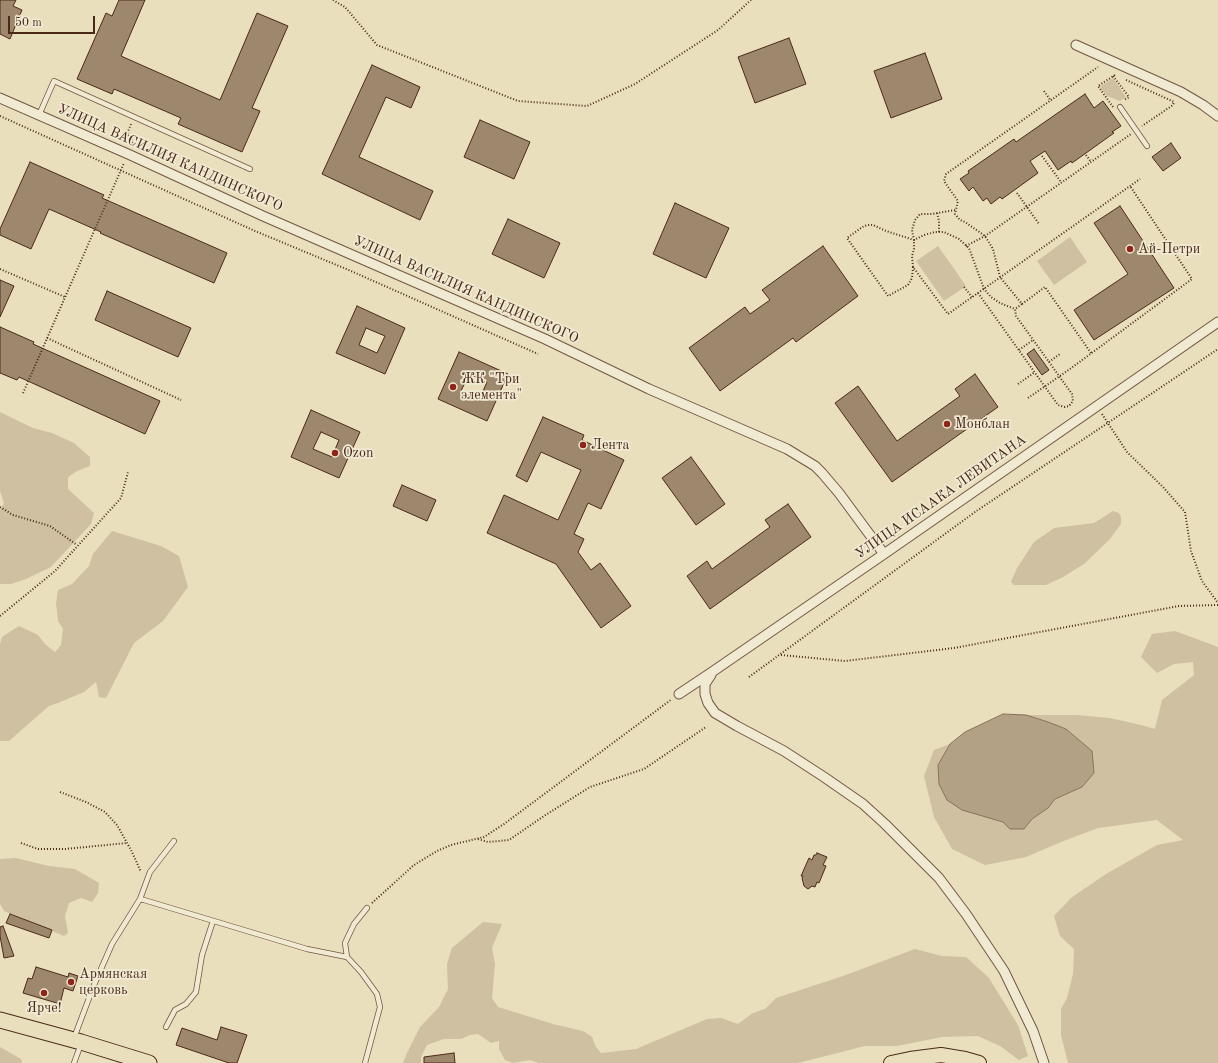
<!DOCTYPE html>
<html>
<head>
<meta charset="utf-8">
<style>
	body { margin:0 }
	#map { position:relative; width:1218px; height:1063px; overflow:hidden; background:#e9dfbc; font-family:"Old Standard TT",serif }
	canvas { display:block }
	.scale { position:absolute; left:8px; top:16px; width:87px; height:18px; box-sizing:border-box; border:2px solid #4a2919; border-top:0; padding-left:5px; font-size:12px; line-height:14px; white-space:nowrap; color:#4a2919; -webkit-text-stroke:3px #f1ead3; paint-order:stroke }
</style>
</head>
<body>
<div id="map">
<canvas width="1218" height="1063"></canvas>
<div class="scale">50 m</div>
</div>
<script>
const ctx = document.querySelector('canvas').getContext('2d');
ctx.lineJoin = 'round';
function fillPath(path, color) { ctx.fillStyle = color; ctx.fill(path, 'evenodd'); }
const toPath = rows => new Path2D(rows.map(r => 'M' + r).join(''));
function strokePath(path, color, width, dash) { ctx.strokeStyle = color; ctx.lineWidth = width; ctx.lineCap = dash ? 'butt' : 'round'; ctx.setLineDash(dash || []); ctx.stroke(path); }
function write(font, color, halo, rows, align = 'center') {
  ctx.font = font + ' "Old Standard TT",serif'; ctx.lineWidth = 3.5; ctx.setLineDash([]); ctx.textBaseline = 'middle'; ctx.strokeStyle = halo; ctx.fillStyle = color; for (const [text, x, y, turn = 0] of rows) {
    ctx.save(); ctx.translate(x, y); ctx.rotate((+turn || 0) * Math.PI / 180); ctx.textAlign = isNaN(turn) ? turn : align; if (halo) ctx.strokeText(text, 0, 0); ctx.fillText(text, 0, 0); ctx.restore();
  }
}
fillPath(toPath([
	[1113,78,1126,97,1120,101,1107,96,1100,87],
	[1070,237,1087,262,1054,285,1037,261],
	[938,246,966,286,944,301,916,261],
	[0,412,33,428,52,433,74,443,90,457,90,466,77,471,68,477,68,489,94,513,91,524,51,567,26,579,11,584,0,584,0,510,4,503,0,491],
	[1113,511,1119,513,1121,517,1121,524,1110,539,1084,564,1063,577,1046,585,1014,585,1011,582,1017,568,1034,542,1054,528,1094,523],
	[112,531,161,546,179,556,188,587,163,621,134,643,106,698,99,697,96,682,84,692,58,703,49,706,9,741,0,741,0,644,2,637,19,626,38,635,45,644,55,652,61,645,63,629,58,621,56,603,58,590,72,584,89,566,93,554],
	[1175,631,1218,647,1218,1063,1068,1063,1061,1035,1061,1009,1067,998,1073,974,1074,949,1060,936,1054,916,1071,898,1106,874,1157,845,1183,840,1157,820,1098,828,1061,842,1026,857,985,865,952,849,934,817,924,776,934,750,950,744,938,765,989,818,1003,822,1010,829,1024,829,1032,819,1048,808,1055,799,1082,787,1094,773,1092,751,1066,729,1048,722,1026,715,1076,715,1110,718,1141,725,1155,729,1162,700,1194,675,1193,662,1174,664,1157,673,1141,657,1152,634],
	[16,858,49,866,75,869,99,883,98,893,92,902,81,898,69,903,65,916,68,933,64,936,4,911,0,904,0,859],
	[483,922,502,924,492,948,495,964,492,998,498,1007,553,1024,583,1031,592,1037,596,1047,601,1053,636,1049,707,1019,721,1018,738,1024,753,1013,765,1009,776,998,843,976,915,949,942,956,966,957,989,978,1018,1025,1028,1056,1019,1060,1000,1046,978,1036,942,1037,897,1046,865,1046,798,1063,538,1063,530,1060,513,1063,505,1060,499,1049,499,1041,491,1043,478,1034,470,1035,461,1039,444,1039,427,1045,421,1057,421,1063,403,1063,407,1053,420,1027,439,1007,448,989,447,964,452,948],
	[0,1047,21,1059,22,1063,0,1063]
]), '#cec0a0');
const water = toPath([
	[1003,714,1026,715,1048,722,1066,729,1092,751,1094,773,1082,787,1055,799,1048,808,1032,819,1024,829,1010,829,1003,822,962,810,947,800,939,784,938,765,950,744,965,732,1003,714]
]);
fillPath(water, '#b3a185');
strokePath(water, '#89715a', 1);
const building = toPath([
	[0,0,16,0,13,6,22,10,10,39,0,34,0,0],
	[119,0,145,0,121,56,220,100,257,13,288,26,252,108,260,111,242,152,178,124,181,118,114,89,112,94,77,79,106,13,112,16,119,0],
	[789,38,806,84,755,103,738,57,789,38],
	[925,53,942,99,891,118,874,71,925,53],
	[372,65,420,87,411,108,386,97,359,157,433,191,420,220,322,174,372,65],
	[1085,94,1094,108,1103,101,1121,126,1112,132,1114,133,1072,163,1071,161,1058,170,1045,151,1030,161,1038,173,1002,199,1000,197,991,204,987,198,983,201,973,187,969,191,960,179,969,173,968,171,1014,139,1016,142,1085,94],
	[480,120,530,142,514,179,464,157,480,120],
	[1171,143,1181,158,1163,171,1152,157,1171,143],
	[30,162,104,195,102,198,227,253,214,283,100,233,101,232,49,209,31,249,0,235,0,229,30,162],
	[675,203,729,228,706,278,653,254,675,203],
	[1120,206,1174,288,1094,340,1074,310,1128,274,1094,223,1120,206],
	[508,219,560,243,544,278,492,254,508,219],
	[823,246,858,296,796,342,793,338,720,391,689,348,745,307,750,314,770,300,762,290,823,246],
	[0,280,14,286,0,317,0,280],
	[107,291,191,328,178,357,95,320,107,291],
	[357,306,405,328,385,374,336,353,357,306],
	[366,328,385,336,377,353,359,345,366,328],
	[0,327,34,342,33,344,160,401,145,434,19,377,17,380,0,373,0,327],
	[1034,349,1049,370,1042,375,1027,354,1034,349],
	[459,352,508,374,487,421,438,399,459,352],
	[469,374,487,382,479,400,461,391,469,374],
	[975,374,998,407,892,482,835,403,858,386,897,441,960,396,955,389,975,374],
	[311,410,360,432,339,478,291,457,311,410],
	[321,432,339,440,332,457,313,449,321,432],
	[543,417,584,435,582,440,624,460,601,509,588,503,574,534,584,539,578,552,591,570,600,563,631,606,601,628,556,564,487,533,504,495,558,520,581,470,541,452,527,482,516,476,543,417],
	[691,457,725,504,696,525,662,478,691,457],
	[402,485,436,500,427,521,393,506,402,485],
	[788,504,811,537,710,609,687,576,707,561,712,569,770,527,765,520,788,504],
	[817,853,827,857,823,865,826,866,819,883,817,882,815,887,812,886,808,889,804,886,802,878,803,876,801,876,809,858,812,860,814,855,816,855,817,853],
	[10,914,52,930,49,938,6,923,10,914],
	[3,926,14,956,4,958,0,936,0,927,3,926],
	[36,967,68,977,69,973,78,976,73,991,64,988,60,1004,23,993,28,978,32,979,36,967],
	[221,1027,247,1035,237,1063,229,1063,176,1045,182,1028,217,1040,221,1027],
	[454,1053,455,1063,424,1063,424,1057,454,1053]
]);
fillPath(building, '#9d886e');
strokePath(building, '#4a2919', 1);
const service = toPath([
	[1120,107,1147,146],
	[39,115,54,81,250,169],
	[140,899,144,900,307,949,347,957],
	[166,1027,175,1010,186,1004,196,992,202,955,213,921],
	[74,1038,94,985,112,944,140,899,150,872,174,841],
	[74,1063,81,1044],
	[365,1063,380,1007,377,994,361,972,347,957,345,943,354,924,367,908]
]);
const minor = toPath([
	[1076,45,1181,92,1203,105,1218,116],
	[0,98,128,154,263,216,545,339,649,389,787,449,815,466,822,473,839,493,884,554],
	[711,675,705,684,705,694,708,703,715,713,737,726,784,751,824,777,863,804,885,824,939,878,966,914,1004,971,1033,1031,1044,1063],
	[679,694,712,672,884,554,1218,322]
]);
const primary = toPath([
	[891,1063,910,1059,941,1055,965,1059,979,1063]
]);
const trunk = toPath([
	[0,1020,81,1042,149,1063]
]);
strokePath(service, '#725642', 6);
strokePath(minor, '#725642', 11);
strokePath(primary, '#4a2919', 16);
strokePath(trunk, '#4a2919', 17);
strokePath(toPath([
	[333,0,345,7,377,45,518,101,587,106,635,84,718,30,751,0],
	[1113,76,1129,97,1124,100],
	[1126,80,1174,102,1173,105,1142,126],
	[1044,91,1051,101],
	[1113,107,1098,86,1115,75,1116,76],
	[0,116,255,231,351,271,538,354],
	[131,124,127,134,133,142,132,145],
	[1086,155,1091,162],
	[1042,156,1061,182],
	[1017,193,1039,224],
	[955,210,932,214,920,214,915,220,912,230,914,240,914,249,912,256,913,267,948,314,1140,179],
	[937,213,939,221,939,232],
	[966,246,985,236,1131,134],
	[913,267,912,278,908,285,888,296,847,238,864,226,868,225,873,225,886,231,914,240,924,235,935,232,944,232,959,239,969,248,984,289,991,297,1000,303,1015,309],
	[0,269,65,297],
	[964,287,972,297],
	[978,293,1058,405,1065,407,1069,406,1073,401,1072,394,1016,316,1015,309,1022,304],
	[47,338,181,400],
	[1019,350,1033,340],
	[1091,353,1045,287,1022,304,1000,277,993,249,985,236,965,222,960,220,955,214,958,201,946,184,944,181,946,174,1098,67],
	[1049,362,1060,354],
	[1018,384,1035,372],
	[23,393,124,163],
	[1028,398,1070,369,1192,279,1130,186],
	[1102,414,1127,452,1163,487,1185,512,1191,551,1202,581,1218,603],
	[0,507,13,515,50,526,77,545],
	[0,616,55,571,121,498,128,472],
	[781,655,845,661,954,648,1179,606,1218,605],
	[749,677,975,512,1218,349],
	[60,792,86,802,105,812,117,825,131,850,141,872],
	[478,839,488,842,509,840,544,816,590,787,644,769,706,727],
	[21,843,38,849,65,849,127,843],
	[372,903,414,865,437,851,451,845,484,837,504,824,672,699]
]), '#4a2919', 2, [1, 2]);
strokePath(service, '#f1ead3', 4.5);
strokePath(minor, '#f1ead3', 9);
strokePath(primary, '#e9dfbc', 14);
strokePath(trunk, '#e9dfbc', 15);
for (const [x, y, r, color] of [
	[1130,249,4,"#8f2418"],
	[453,387,4,"#8f2418"],
	[947,424,4,"#8f2418"],
	[583,445,4,"#8f2418"],
	[335,453,4,"#8f2418"],
	[71,982,4,"#8f2418"],
	[44,993,4,"#8f2418"]
]) { const dot = new Path2D(); dot.arc(x, y, r, 0, 2 * Math.PI); ctx.fillStyle = color; ctx.fill(dot); strokePath(dot, '#f1ead3', 1.5); }
write('14px', '#4a2919', '#f1ead3', [
	["УЛИЦА ВАСИЛИЯ КАНДИНСКОГО",170,158,24],
	["УЛИЦА ВАСИЛИЯ КАНДИНСКОГО",466,290,24],
	["УЛИЦА ИСААКА ЛЕВИТАНА",941,497,-35]
]);
write('14px', '#4a2919', '#f1ead3', [
	["Ай-Петри",1138,249],
	["ЖК \"Три",461,379],
	["элемента\"",461,395],
	["Монблан",955,424],
	["Лента",591,445],
	["Ozon",343,453],
	["Армянская",79,974],
	["церковь",79,990],
	["Ярче!",44,1008,"center"]
], 'left');
</script>
</body>
</html>
